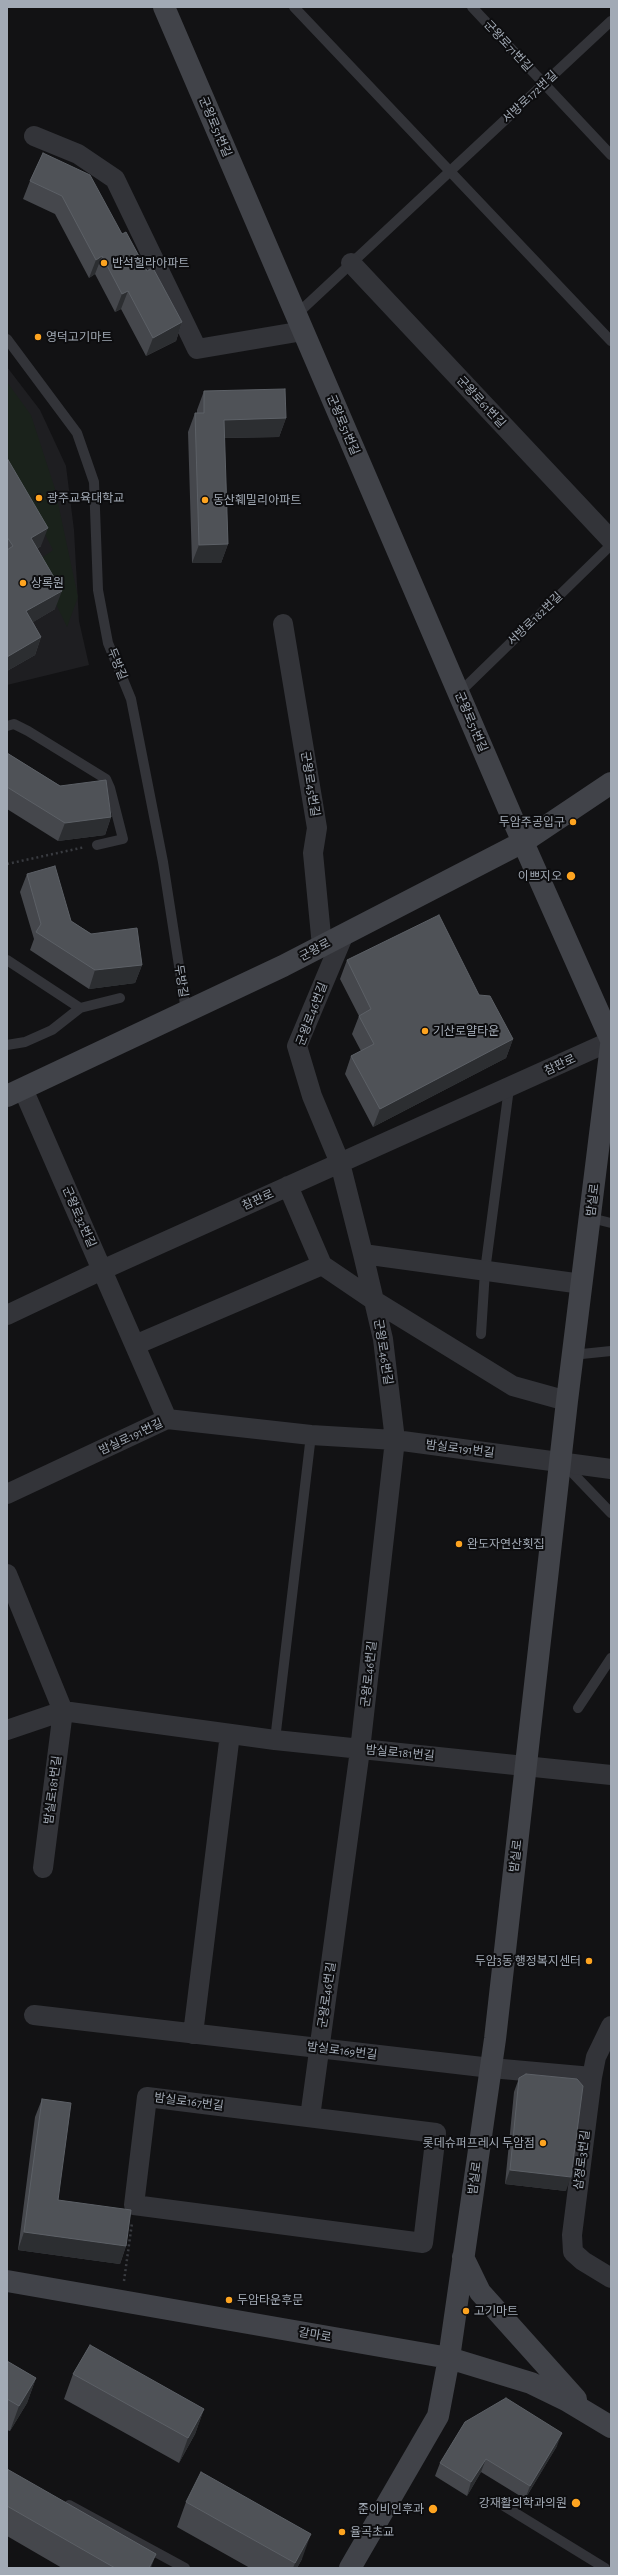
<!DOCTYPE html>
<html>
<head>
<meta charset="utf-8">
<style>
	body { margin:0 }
	#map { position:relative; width:618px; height:2575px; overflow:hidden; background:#121214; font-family:"Alegreya Sans",sans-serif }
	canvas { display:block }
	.frame { position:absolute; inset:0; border:8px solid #a2aab5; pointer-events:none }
</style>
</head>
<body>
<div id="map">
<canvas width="618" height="2575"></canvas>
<div class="frame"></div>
</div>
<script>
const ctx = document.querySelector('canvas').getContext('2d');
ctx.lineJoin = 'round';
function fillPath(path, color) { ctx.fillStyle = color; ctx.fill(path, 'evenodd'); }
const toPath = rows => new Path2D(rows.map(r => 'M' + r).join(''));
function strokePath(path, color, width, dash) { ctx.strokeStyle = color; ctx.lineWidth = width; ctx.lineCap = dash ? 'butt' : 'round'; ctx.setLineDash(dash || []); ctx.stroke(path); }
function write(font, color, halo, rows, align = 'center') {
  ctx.font = font + ' "Alegreya Sans","Noto Sans KR",sans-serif'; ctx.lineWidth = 4; ctx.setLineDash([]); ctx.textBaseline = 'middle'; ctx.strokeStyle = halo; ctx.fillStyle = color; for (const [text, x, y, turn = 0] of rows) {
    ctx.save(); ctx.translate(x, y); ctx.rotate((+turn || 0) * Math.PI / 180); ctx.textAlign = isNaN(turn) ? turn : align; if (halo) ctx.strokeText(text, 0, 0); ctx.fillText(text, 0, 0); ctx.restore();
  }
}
fillPath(toPath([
	[7,367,40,410,66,466,74,530,79,621,89,665,7,685]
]), '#1e1e21');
fillPath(toPath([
	[7,382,31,415,55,489,78,597,67,627,36,562,53,550,7,460]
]), '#1a221b');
strokePath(toPath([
	[7,864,85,847],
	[124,2281,132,2223]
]), '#393b40', 2.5, [2, 3]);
strokePath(toPath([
	[294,7,611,341],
	[472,7,611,155],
	[296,315,611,21],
	[7,339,77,433,94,482,98,590,108,643,131,699,163,862,186,1011],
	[459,693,611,545],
	[7,726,14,724,28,731,106,779,110,788,123,839,97,845],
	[7,960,80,1008],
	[7,1045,25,1042,52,1030,80,1008,120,998],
	[591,1218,611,1223],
	[481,1334,485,1271,509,1088],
	[572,1355,611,1351],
	[564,1464,611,1513],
	[578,1708,611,1658],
	[275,1740,311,1435],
	[69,2505,185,2568],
	[504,2506,605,2568]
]), '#333439', 10);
strokePath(toPath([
	[34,136,78,154,115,179,197,349,303,331],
	[351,263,611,540],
	[283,624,317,828,313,853,322,946],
	[23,1089,167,1419],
	[288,1186,322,1265,378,1303,513,1386,567,1401],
	[363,1254,582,1284],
	[7,1315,102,1270,611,1041],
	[135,1345,322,1265],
	[7,1494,167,1419,311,1435,395,1440,611,1469],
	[7,1574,63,1711,43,1868],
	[7,1730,63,1711,275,1740,611,1775],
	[34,2015,491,2068,592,2077],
	[611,2026,596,2057,592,2077,572,2235,573,2252,583,2261,611,2278],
	[193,2034,230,1734],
	[147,2097,436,2133,423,2243,134,2205,147,2097],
	[310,2117,360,1750,395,1440,383,1339,363,1254,340,1163,312,1096,297,1046,344,934]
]), '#333439', 20);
strokePath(toPath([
	[164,7,514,822,611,1040],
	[7,1096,283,966,523,842,611,783],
	[463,2257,480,2292,576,2399],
	[7,2281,449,2358,531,2383,566,2400,611,2427],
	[350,2568,438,2416,449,2358,495,2039,567,1401,611,1045]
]), '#414349', 22);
fillPath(toPath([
	[43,153,122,234,182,322,176,341,146,356,121,309,115,312,95,274,89,278,55,214,23,199,30,181],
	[204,391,286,418,279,437,224,438,228,544,221,563,192,563,188,432,195,413,197,413,197,410],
	[7,458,41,546,37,549,55,609,33,622,41,637,35,655,7,671],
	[7,753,111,817,105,835,58,841,7,809],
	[27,874,71,921,142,965,135,983,89,989,30,950,34,939,20,892],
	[347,960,479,995,513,1039,506,1058,373,1127,345,1074,351,1056,361,1051,352,1034,359,1016,340,979],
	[519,2078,566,2191,505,2184,514,2092],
	[42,2099,58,2200,126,2246,120,2264,18,2250,35,2117],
	[7,2361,36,2378,27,2403,10,2431,7,2430],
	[73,2374,204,2409,195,2434,179,2463,64,2399],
	[557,2446,525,2499,481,2472,467,2496,435,2476,440,2463],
	[7,2469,149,2568,62,2568,7,2536],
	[186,2502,302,2559,297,2568,250,2568,177,2527]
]), '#45474c');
fillPath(toPath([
	[102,256,95,274,89,278,96,260],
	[128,291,121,309,115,312,122,294],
	[182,322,176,341,146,356,153,338],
	[286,418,279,437,217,438,224,420],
	[48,528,41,546,24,556,31,538],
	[228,544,221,563,192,563,199,545],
	[62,591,55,609,20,630,26,611],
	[41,637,35,655,7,671,7,657],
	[111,817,105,835,58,841,65,823],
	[142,965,135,983,89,989,95,970],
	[513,1039,506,1058,373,1127,380,1109],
	[510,2170,571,2177,566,2191,505,2184],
	[24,2232,126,2246,120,2264,18,2250],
	[36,2378,27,2403,10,2431,19,2406],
	[204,2409,195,2434,179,2463,188,2438],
	[562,2433,557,2446,525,2499,530,2486],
	[486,2459,481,2472,467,2496,471,2482],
	[311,2534,302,2559,297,2568,293,2568,295,2563],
	[156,2554,151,2568,149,2568]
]), '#2c2e31');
const building = toPath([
	[43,153,90,175,122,234,126,232,147,271,153,268,182,322,153,338,128,291,122,294,102,256,96,260,62,196,30,181,43,153],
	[285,389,286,418,224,420,228,544,199,545,195,413,204,413,204,391,285,389],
	[7,458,48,528,31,538,62,591,26,611,41,637,7,657,7,550,13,546,7,537,7,458],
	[7,753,60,786,106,780,111,817,65,823,7,787,7,753],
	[55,866,71,921,91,934,137,928,142,965,95,970,36,932,41,924,27,874,55,866],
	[439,915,479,995,490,996,513,1039,380,1109,351,1056,374,1044,359,1016,371,1009,347,960,439,915],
	[526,2074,577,2079,583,2086,571,2177,510,2170,519,2078,526,2074],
	[42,2099,71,2103,58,2200,131,2210,126,2246,24,2232,42,2099],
	[90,2345,204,2409,188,2438,73,2374,90,2345],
	[7,2361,36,2378,19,2406,7,2399,7,2361],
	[506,2398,562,2433,530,2486,486,2459,471,2482,440,2463,465,2422,506,2398],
	[7,2469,156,2554,149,2568,115,2568,7,2506,7,2469],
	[201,2472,311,2534,295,2563,186,2502,201,2472]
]);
fillPath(building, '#4f5257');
strokePath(building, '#5c6066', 1);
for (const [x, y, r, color] of [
	[104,263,4,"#fea420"],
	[38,337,4,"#fea420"],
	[39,498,4,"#fea420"],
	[205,500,4,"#fea420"],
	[23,583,4,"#fea420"],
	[573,822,4,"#fea420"],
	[571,876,5,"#fea420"],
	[425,1031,4,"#fea420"],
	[459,1544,4,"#fea420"],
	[589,1961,4,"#fea420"],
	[543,2143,4,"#fea420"],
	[229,2300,4,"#fea420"],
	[466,2311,4,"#fea420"],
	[576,2503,5,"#fea420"],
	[433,2509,5,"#fea420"],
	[342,2532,4,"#fea420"]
]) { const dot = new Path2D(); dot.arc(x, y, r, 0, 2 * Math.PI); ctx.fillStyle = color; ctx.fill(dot); strokePath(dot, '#0d0d0f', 1.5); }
write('12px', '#a2aab5', '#0d0d0f', [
	["군왕로71번길",508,46,47],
	["서방로172번길",530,97,-43],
	["군왕로51번길",215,127,67],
	["군왕로61번길",481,402,47],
	["군왕로51번길",343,425,67],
	["서방로182번길",535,619,-44],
	["두방길",117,664,68],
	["군왕로51번길",471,722,67],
	["군왕로45번길",310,784,81],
	["군왕로",315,950,-28],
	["두방길",181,981,81],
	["군왕로46번길",312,1014,-69],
	["참판로",560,1065,-25],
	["참판로",258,1200,-24],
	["밤실로",593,1200,-83],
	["군왕로32번길",79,1217,66],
	["군왕로46번길",383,1352,81],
	["밤실로191번길",131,1437,-25],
	["밤실로191번길",460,1449,7],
	["군왕로46번길",369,1674,-84],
	["밤실로181번길",400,1753,5],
	["밤실로181번길",53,1790,-83],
	["밤실로",516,1856,-83],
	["군왕로46번길",327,1995,-82],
	["밤실로169번길",342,2051,7],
	["밤실로167번길",189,2102,7],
	["삼정로3번길",582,2160,-83],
	["밤실로",475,2178,-82],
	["갈마로",315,2335,10]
]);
write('12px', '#a2aab5', '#0d0d0f', [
	["반석힐라아파트",112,263],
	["영덕고기마트",46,337],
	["광주교육대학교",47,498],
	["동산훼밀리아파트",213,500],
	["상록원",31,583],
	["두암주공입구",565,822,"right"],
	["이쁘지오",562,876,"right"],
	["기산로얄타운",433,1031],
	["완도자연산횟집",467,1544],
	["두암3동 행정복지센터",581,1961,"right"],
	["롯데슈퍼프레시 두암점",535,2143,"right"],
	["두암타운후문",237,2300],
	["고기마트",474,2311],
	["강재활의학과의원",567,2503,"right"],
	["준이비인후과",424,2509,"right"],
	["율곡초교",350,2532]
], 'left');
</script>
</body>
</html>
